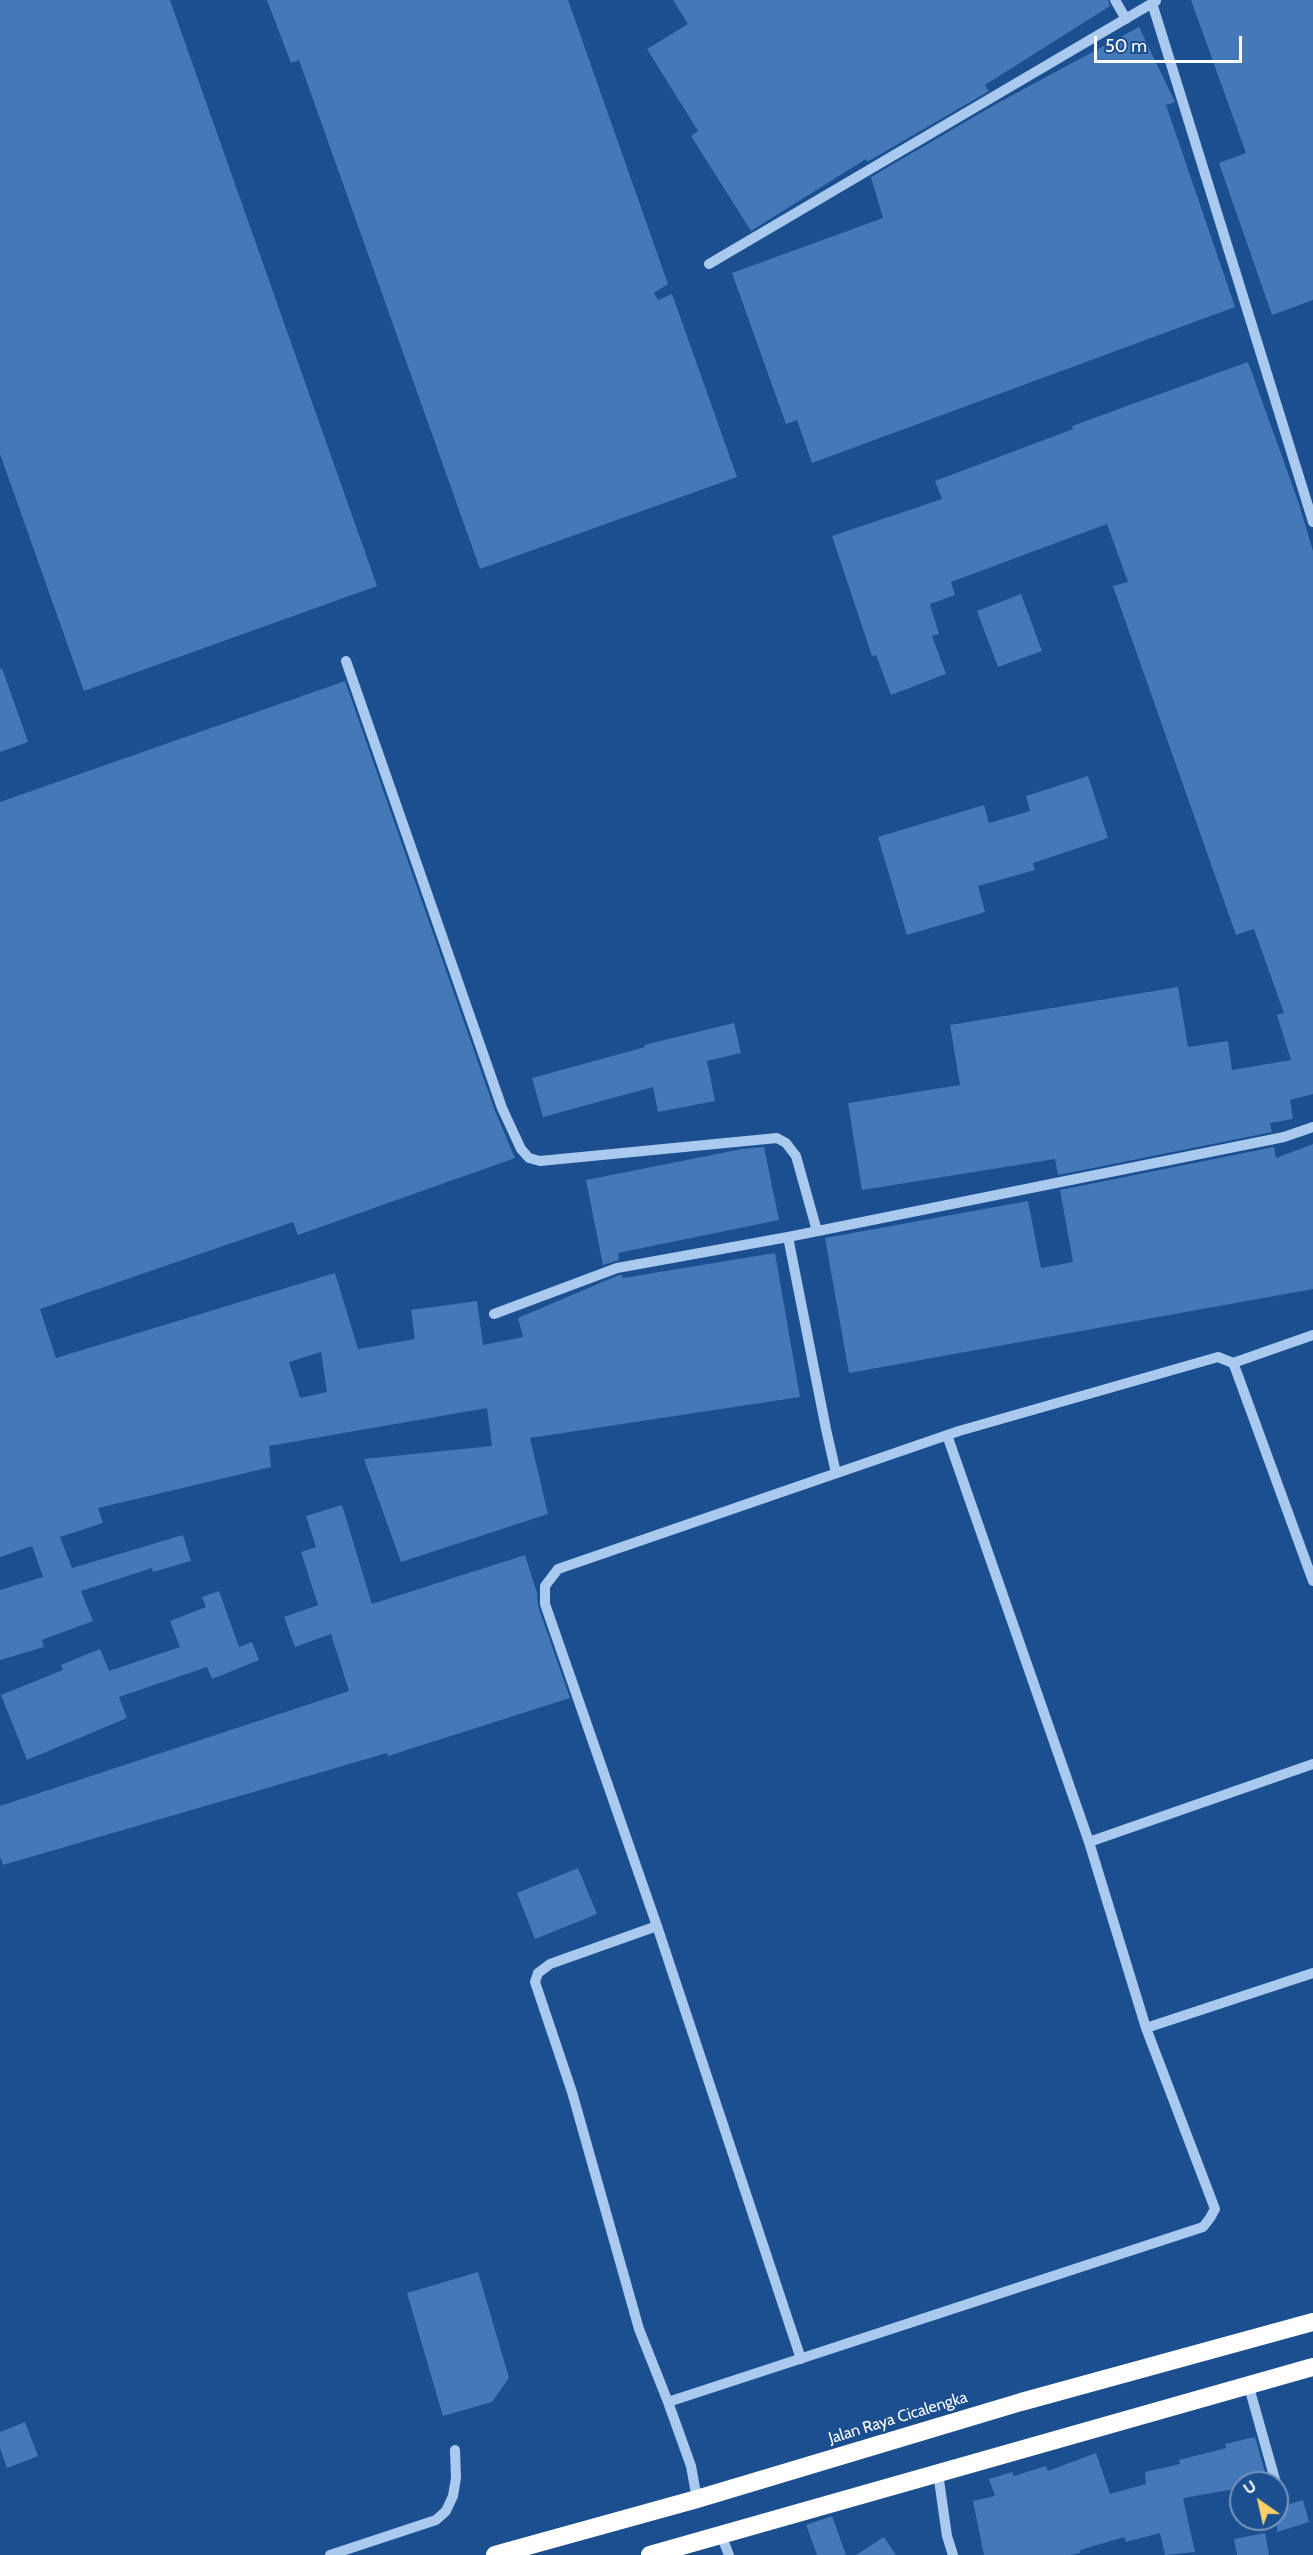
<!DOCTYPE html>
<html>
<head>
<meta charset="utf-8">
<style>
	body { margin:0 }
	#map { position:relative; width:1313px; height:2555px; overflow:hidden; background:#1b4f8f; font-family:Cabin,sans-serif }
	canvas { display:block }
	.north { position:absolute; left:1229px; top:2471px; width:60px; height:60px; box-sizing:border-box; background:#1b4f8f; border:2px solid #7695bc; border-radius:50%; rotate:326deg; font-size:16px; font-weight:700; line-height:24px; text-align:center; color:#fff }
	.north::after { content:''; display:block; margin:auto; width:21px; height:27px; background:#ffd166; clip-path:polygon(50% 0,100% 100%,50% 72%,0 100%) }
	.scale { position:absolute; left:1094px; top:36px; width:148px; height:27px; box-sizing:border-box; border:3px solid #fff; border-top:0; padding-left:8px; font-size:18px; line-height:21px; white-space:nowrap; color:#fff; -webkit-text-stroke:4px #1b4f8f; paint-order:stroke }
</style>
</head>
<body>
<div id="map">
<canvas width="1313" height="2555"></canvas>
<div class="north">U</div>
<div class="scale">50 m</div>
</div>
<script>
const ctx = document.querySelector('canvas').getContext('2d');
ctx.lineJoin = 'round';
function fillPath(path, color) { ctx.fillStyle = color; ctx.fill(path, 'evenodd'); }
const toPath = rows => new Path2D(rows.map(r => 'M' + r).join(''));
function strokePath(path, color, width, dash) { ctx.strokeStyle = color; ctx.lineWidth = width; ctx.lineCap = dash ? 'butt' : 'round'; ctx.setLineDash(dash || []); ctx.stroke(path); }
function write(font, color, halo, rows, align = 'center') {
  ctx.font = font + ' Cabin,sans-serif'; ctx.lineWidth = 4.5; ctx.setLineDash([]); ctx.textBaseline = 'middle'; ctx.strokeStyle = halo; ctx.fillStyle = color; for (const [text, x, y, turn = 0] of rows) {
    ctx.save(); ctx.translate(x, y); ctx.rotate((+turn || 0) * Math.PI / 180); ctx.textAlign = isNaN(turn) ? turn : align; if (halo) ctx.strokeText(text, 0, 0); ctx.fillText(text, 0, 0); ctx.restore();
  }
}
fillPath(toPath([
	[0,0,170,0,377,586,84,691,0,454],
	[267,0,568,0,668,284,654,293,658,300,672,294,737,477,480,569,299,60,291,63],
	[673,0,1108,0,1110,6,985,85,989,91,867,162,866,159,751,231,691,136,698,131,647,49,688,24],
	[1191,0,1313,0,1313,300,1272,315,1219,163,1246,153],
	[1139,27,1175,102,1166,105,1235,307,812,463,797,420,786,424,732,273,883,218,871,177,996,104],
	[1248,362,1298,501,1313,551,1313,1094,1290,1100,1293,1119,1270,1123,1272,1132,1058,1175,1055,1159,862,1190,848,1103,960,1085,950,1025,1178,987,1188,1047,1228,1041,1232,1070,1291,1060,1277,1015,1284,1013,1254,929,1236,935,1113,586,1128,582,1107,524,951,582,955,595,930,604,939,634,932,636,946,674,891,695,876,655,872,656,832,536,942,499,935,481,1073,429,1072,426],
	[1021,594,1042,651,998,667,977,611],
	[2,668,28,742,0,752,0,669],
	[345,681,495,1111,515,1158,298,1235,293,1222,40,1309,56,1358,335,1273,358,1349,415,1339,411,1310,477,1301,483,1345,523,1337,518,1318,619,1275,622,1275,623,1278,775,1253,800,1397,530,1438,548,1514,401,1562,364,1459,492,1446,487,1408,269,1446,271,1467,98,1508,103,1523,60,1537,72,1568,183,1535,191,1561,153,1572,152,1568,81,1591,93,1621,42,1640,44,1647,0,1660,0,1590,43,1577,32,1546,0,1557,0,802],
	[321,1352,327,1392,300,1398,289,1362],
	[1088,776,1108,838,1033,863,1035,870,978,886,985,912,907,935,878,837,984,805,989,823,1030,811,1026,796],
	[734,1023,741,1053,707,1061,715,1101,658,1112,653,1087,543,1117,532,1078,645,1047,644,1045],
	[1313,1144,1313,1289,849,1373,825,1238,1028,1201,1041,1268,1073,1262,1060,1190,1274,1147,1276,1158],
	[764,1147,779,1220,618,1253,619,1260,603,1265,586,1180,742,1149],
	[342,1505,372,1604,525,1555,537,1593,538,1606,570,1698,388,1756,387,1753,3,1865,0,1856,0,1806,349,1691,331,1634,295,1647,284,1617,318,1605,301,1552,316,1547,306,1516],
	[219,1591,239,1647,252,1642,259,1660,212,1679,207,1667,119,1697,127,1718,27,1760,1,1695,63,1670,61,1665,100,1649,109,1671,180,1647,170,1621,206,1607,202,1597],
	[578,1868,597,1914,535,1939,517,1893],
	[478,2272,509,2378,492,2402,443,2416,407,2293],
	[25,2422,38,2456,7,2468,0,2448,0,2432],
	[1255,2437,1268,2483,1241,2483,1241,2488,1183,2498,1195,2552,1165,2555,1160,2533,1126,2542,1124,2537,1080,2550,1080,2553,1070,2555,984,2555,973,2501,995,2496,989,2479,1012,2472,1014,2476,1046,2466,1048,2471,1096,2453,1110,2494,1146,2484,1145,2472,1180,2464,1179,2460,1226,2448,1225,2444],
	[1303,2500,1309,2522,1277,2532,1277,2508],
	[832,2516,846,2555,817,2555,806,2525],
	[1265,2533,1269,2555,1237,2555,1234,2539],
	[884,2537,896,2555,856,2555]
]), '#4478b7');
strokePath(toPath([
	[1115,0,1126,19],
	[1152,3,1313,522],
	[709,264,1156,1],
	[346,661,502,1108,521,1149,529,1158,540,1161,777,1138,786,1143,796,1156,817,1231],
	[788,1237,826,1429,836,1473],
	[494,1314,617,1268,788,1237,1284,1137,1313,1127],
	[1233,1363,1313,1335],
	[1089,1842,1313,1764],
	[657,1926,550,1964,538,1973,535,1982,572,2092,639,2329,668,2402,1203,2227,1210,2218,1215,2209,1146,2028,1089,1842,947,1435],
	[1146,2028,1313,1973],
	[801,2359,657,1926,545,1604,545,1586,558,1569,959,1431,1218,1357,1233,1363,1237,1373,1313,1581],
	[1249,2387,1276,2483],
	[668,2402,691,2466,697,2499],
	[938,2473,947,2536,953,2555],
	[1277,2486,1280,2497],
	[721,2535,729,2555],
	[330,2555,436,2520,446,2511,453,2496,456,2478,455,2450]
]), '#a9c9ee', 10);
strokePath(toPath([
	[495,2555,697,2499,1021,2402,1313,2322],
	[650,2555,1313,2367]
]), '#fff', 18);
write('16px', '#fff', '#1b4f8f', [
	["Jalan Raya Cicalengka",898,2418,-17]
]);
</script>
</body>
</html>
